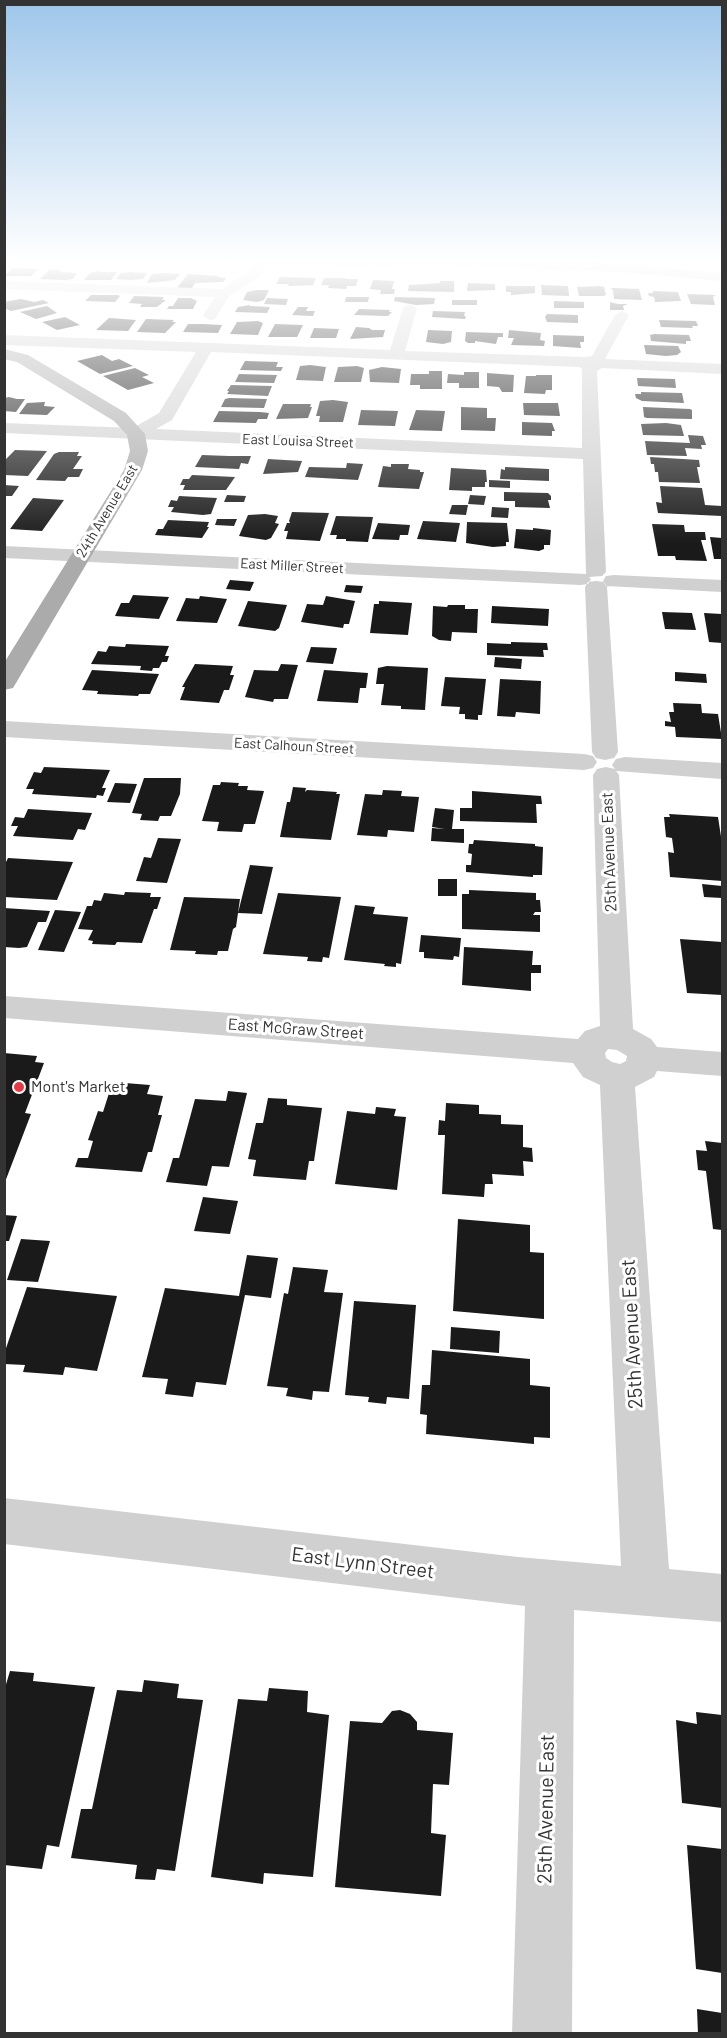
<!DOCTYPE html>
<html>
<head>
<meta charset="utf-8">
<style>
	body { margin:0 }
	#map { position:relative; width:727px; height:2038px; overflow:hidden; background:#fff; font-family:Barlow,sans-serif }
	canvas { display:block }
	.frame { position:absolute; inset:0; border:6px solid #333; pointer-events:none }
</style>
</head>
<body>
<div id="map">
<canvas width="727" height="2038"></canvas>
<div class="frame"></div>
</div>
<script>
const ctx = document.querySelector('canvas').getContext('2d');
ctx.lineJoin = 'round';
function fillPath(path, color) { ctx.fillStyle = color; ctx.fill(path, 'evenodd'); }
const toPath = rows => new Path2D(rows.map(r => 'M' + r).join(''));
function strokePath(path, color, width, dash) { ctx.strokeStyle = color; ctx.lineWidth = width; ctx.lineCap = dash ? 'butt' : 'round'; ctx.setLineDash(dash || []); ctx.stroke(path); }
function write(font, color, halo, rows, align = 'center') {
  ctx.font = font + ' Barlow,sans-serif'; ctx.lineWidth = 6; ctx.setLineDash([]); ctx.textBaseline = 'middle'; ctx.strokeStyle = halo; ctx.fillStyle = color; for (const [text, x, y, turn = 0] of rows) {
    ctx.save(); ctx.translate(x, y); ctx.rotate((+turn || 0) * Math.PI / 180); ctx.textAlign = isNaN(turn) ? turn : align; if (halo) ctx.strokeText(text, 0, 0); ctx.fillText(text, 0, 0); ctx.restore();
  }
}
fillPath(toPath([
	[13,268,38,269,31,276,4,276],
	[49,270,61,270,60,272,77,273,73,279,64,280,40,279],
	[98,271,102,272,117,272,111,280,84,280,90,273],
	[121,273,131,272,147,273,143,279,131,280,116,279],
	[152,274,162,273,180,274,175,280,147,283],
	[188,274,219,276,218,277,226,278,223,282,195,283,192,288,177,288],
	[280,277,316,278,313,285,288,286,289,284,276,284],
	[324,278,346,278,346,279,358,279,356,286,347,286,346,289,328,288,329,285,321,285],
	[373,280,394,281,392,289,395,289,394,294,380,294,381,290,370,289],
	[440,281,454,281,454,292,408,291,409,285,440,283],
	[468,283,495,284,495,290,467,291],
	[541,285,568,286,569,296,542,295],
	[506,286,535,286,535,293,511,295,511,292,506,292],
	[599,286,604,287,606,295,603,296,579,296,577,287],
	[613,288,639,289,642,300,614,299,613,290,610,289],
	[257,290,269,290,264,300,257,302,243,300,247,292],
	[653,291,678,292,681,301,655,302,654,297,649,296,648,293,653,293],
	[687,294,716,295,713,297,715,305,691,304],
	[91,295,118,295,120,296,115,302,85,301],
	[134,296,164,297,162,300,166,300,157,307,140,307,142,304,129,303],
	[346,297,369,297,368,302,345,302],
	[395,297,435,298,434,304,416,305,394,301],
	[178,298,191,298,197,301,193,309,167,309,169,306,173,306],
	[267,298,288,299,286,305,264,304],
	[21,299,34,302,43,300,49,303,11,311,4,308,4,302],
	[452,300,477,300,477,305,452,305],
	[554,301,584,302,584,308,554,308],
	[610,302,618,304,628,304,623,306,624,310,610,310],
	[250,305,250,306,270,307,267,313,235,312,238,307],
	[47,306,57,313,36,319,20,312],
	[298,307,308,307,306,311,315,311,313,316,292,315],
	[359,309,390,310,389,312,392,312,388,316,354,315],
	[433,311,465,312,464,316,466,316,465,319,432,317],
	[547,314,578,315,578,323,547,322,545,317],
	[65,317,80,325,57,330,42,322],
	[109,318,123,319,136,320,128,331,96,330],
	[146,319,174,320,172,322,176,322,165,333,137,332],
	[659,320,696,321,698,326,692,326,693,328,661,327],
	[258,321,263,323,258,335,230,334,237,322],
	[188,324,203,324,222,325,218,333,183,332],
	[275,324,303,325,297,337,268,337],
	[356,327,369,328,372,330,385,330,383,337,350,339],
	[314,328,339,329,336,338,310,338],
	[428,330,452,331,451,342,443,344,426,342],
	[509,330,541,333,540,340,545,341,544,346,511,345,514,338,508,338],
	[466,332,498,333,503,333,503,337,498,337,496,344,475,341,475,343,468,343,465,341],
	[654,334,689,335,691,341,686,341,686,344,651,341,650,335],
	[553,335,584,336,584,342,580,342,581,348,553,346],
	[644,345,678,346,681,352,677,355,666,356,646,354],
	[102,355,112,361,119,359,133,366,100,374,77,361],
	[245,361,278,362,276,367,283,367,281,371,240,370],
	[310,365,326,367,323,381,296,380,300,366],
	[357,366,364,368,361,382,334,382,338,367],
	[382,367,401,369,399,383,370,382,369,370],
	[135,368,149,375,142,377,154,383,128,390,103,376],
	[429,371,442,371,442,389,420,389,420,385,410,385,411,374,429,374],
	[464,372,479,372,479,388,459,388,459,383,447,383,448,374,464,375],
	[487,373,514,375,513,392,502,392,499,387,487,386],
	[239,374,277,375,274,383,235,382],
	[536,375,552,375,552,390,546,390,545,394,524,393,526,376,536,376],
	[637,378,675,379,676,388,638,386],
	[231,385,272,386,268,396,227,394,229,391,227,391],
	[641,392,682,393,684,403,642,401,636,398,635,394,641,394],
	[9,397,17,399,25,399,16,412,4,411,4,398],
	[229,398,267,399,264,408,221,407,225,399],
	[333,400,348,402,343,422,319,422,320,416,316,416,320,401],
	[45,402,44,406,55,407,47,415,19,414,27,403],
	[523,403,558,403,560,416,524,415],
	[283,404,311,404,310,407,312,407,308,418,276,419],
	[461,407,487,408,487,418,496,418,495,431,461,430],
	[643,407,690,409,692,410,692,419,647,418,644,417],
	[361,410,398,411,395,426,358,425],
	[416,410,445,411,442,431,409,430],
	[219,411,260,412,269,413,267,419,258,419,256,423,213,422],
	[522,422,552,423,555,431,552,431,552,436,522,435],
	[666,423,681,425,684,436,643,435,641,424],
	[688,435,703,436,706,445,701,445,702,449,685,448,687,456,647,455,645,441,690,443],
	[15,450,47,451,28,476,4,475,4,461],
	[59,452,79,452,77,456,82,456,73,469,83,469,79,477,68,477,65,481,36,480,54,454],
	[202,455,229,456,251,456,248,464,241,463,239,469,195,467],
	[650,457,699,460,700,467,697,467,700,483,659,482,658,472,655,472,654,464,651,464],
	[268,459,302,461,298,472,263,474],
	[347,463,363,464,358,480,305,477,309,467,346,468],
	[391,464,409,464,408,469,420,470,420,472,424,472,419,489,378,487,383,466,391,467],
	[505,467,549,469,549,481,500,479,501,469,505,470],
	[451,468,486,470,487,482,485,482,485,487,472,487,472,491,449,490],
	[192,475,235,477,226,490,183,490,185,485,180,485,183,479,189,479],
	[489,480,510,481,510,488,489,487],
	[4,485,19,486,12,496,4,496],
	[660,486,702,488,705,505,722,506,722,516,658,513,656,502,662,503],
	[504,492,548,493,551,496,551,500,548,500,550,508,515,507,515,501,504,501],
	[227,495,246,496,244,502,224,502],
	[470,495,486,496,484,505,468,504],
	[179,496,217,498,211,514,203,515,171,512,174,507,168,507,171,500,177,501],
	[33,498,64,500,42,531,10,529],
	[452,505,468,505,466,515,449,514],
	[492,507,509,508,508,518,491,517],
	[292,512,329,513,320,541,286,539,288,531,284,531,287,523,290,523,289,521],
	[265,514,278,516,275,523,279,524,271,538,266,540,239,536,248,515],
	[336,516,373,517,368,542,346,541,346,539,336,539,337,535,330,535],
	[217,519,237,519,234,526,215,525],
	[168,520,209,522,207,527,209,527,202,538,155,535,158,529,163,529],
	[423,521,460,523,456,542,417,539],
	[467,522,507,523,509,542,506,542,506,546,493,547,466,543],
	[378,523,410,525,408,535,400,535,399,540,372,539],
	[652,524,684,525,685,532,705,532,706,540,701,540,707,561,676,560,675,556,658,556],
	[533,528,551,530,550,545,544,545,544,549,539,551,514,548,516,529,533,530],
	[710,537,722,538,722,559,714,559],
	[230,580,254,582,250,591,226,589],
	[346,585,363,586,361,593,344,592],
	[133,595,169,597,159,619,115,616,121,603,129,603],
	[200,596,227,599,217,623,176,621,186,598,199,599],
	[326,596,355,601,349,624,344,624,343,628,301,622,307,604,323,605],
	[248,601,287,605,279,628,275,631,238,626],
	[379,601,412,603,408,635,370,633,374,604,379,604],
	[448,605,465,605,465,609,478,609,477,633,452,632,451,641,439,640,432,636,433,606,447,607],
	[492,606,549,609,548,626,491,623],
	[662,612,692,613,696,630,665,629],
	[704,613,722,614,722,643,709,642],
	[511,642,547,643,548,650,543,650,544,657,487,655,487,643,511,644],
	[126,644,169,646,165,656,169,656,167,662,162,662,159,668,153,668,152,671,140,670,141,666,91,664,98,651,106,652,109,646,125,647],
	[311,647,337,648,333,664,306,662],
	[495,657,522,659,521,669,494,667],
	[195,664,233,666,230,675,234,675,229,690,224,690,219,703,180,700,185,687,182,687],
	[281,664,298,665,288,699,274,699,273,702,245,697,254,670,278,671],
	[387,666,428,668,425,710,401,709,401,706,381,705,384,684,376,684,378,668],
	[92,670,159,674,150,694,139,694,138,696,97,694,98,691,82,690],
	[324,670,368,673,366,688,360,688,358,703,317,701],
	[675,672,706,674,707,683,675,681],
	[445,677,486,679,482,715,478,715,478,720,465,719,465,714,459,714,460,707,441,706],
	[500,679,541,681,540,714,516,712,515,717,497,716],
	[673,703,701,704,702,713,718,714,722,739,676,737,675,727,665,726,665,721,671,722,669,712,674,712],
	[44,767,110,770,102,788,106,788,103,796,97,795,96,798,32,794,34,789,26,789,34,772,41,773],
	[144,778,181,778,180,794,171,816,160,816,158,821,140,820,142,814,132,813],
	[221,782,239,783,238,786,248,786,247,790,264,791,255,824,244,824,242,832,217,831,219,822,202,821,213,785,220,785],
	[115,783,137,784,130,803,107,802],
	[293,787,306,788,305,792,307,790,337,792,336,794,340,794,331,840,280,837,287,802,290,802],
	[383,790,402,791,401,796,419,797,414,832,388,830,387,837,357,835,365,794,382,795],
	[472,791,541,796,542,804,536,804,537,823,460,821,460,808,472,808],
	[435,808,454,810,452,829,464,829,464,843,431,841,432,828,445,829,432,827],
	[28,809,92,813,85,830,78,829,73,840,13,836,18,826,11,826,15,817,24,818],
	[669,814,718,817,722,843,722,881,670,877,668,852,674,853,672,838,666,837,664,817,670,817],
	[158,838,181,839,167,883,136,881,144,857,151,858],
	[474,840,535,844,535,846,543,847,542,875,533,875,533,877,466,872,466,865,471,865,472,854,468,853,469,844,473,844],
	[8,858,73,862,57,900,4,897,4,866],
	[250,865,273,867,262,914,238,913],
	[438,879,457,879,457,896,438,896],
	[702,884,722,886,722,898,704,897],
	[469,890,536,893,536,900,540,900,541,912,535,912,533,915,540,915,540,932,462,929,462,894,469,894],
	[125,892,151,893,150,897,161,897,157,909,154,909,142,943,117,942,115,945,92,944,93,941,88,940,93,930,78,929,87,906,92,906,94,900,101,901,104,893,124,895],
	[278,893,341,897,329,958,323,957,322,962,307,961,308,957,263,954],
	[184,897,240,899,236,927,233,929,228,951,218,951,217,955,195,954,196,951,170,950],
	[355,905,375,907,373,914,408,917,401,964,396,963,396,967,384,966,385,964,344,960],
	[4,908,50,911,46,922,38,922,27,947,19,948,4,947],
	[55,910,81,912,64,952,38,950],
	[421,935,461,938,459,957,454,956,453,960,424,958,424,952,419,952],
	[680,939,722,942,722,995,687,993],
	[464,947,533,951,532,965,541,965,541,973,531,973,531,991,462,985],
	[4,1053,37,1056,35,1062,44,1063,25,1113,31,1114,5,1182],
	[125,1083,150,1085,147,1094,163,1096,158,1115,162,1115,152,1152,148,1152,142,1172,75,1167,78,1158,88,1158,93,1141,88,1140,98,1111,103,1112,110,1090,123,1091],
	[228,1091,247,1093,229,1167,212,1166,207,1186,166,1182,173,1158,179,1158,195,1099,226,1101],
	[268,1098,287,1099,287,1105,322,1108,314,1161,309,1161,306,1180,253,1176,256,1160,248,1159,256,1123,263,1123],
	[446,1103,479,1105,479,1114,501,1115,501,1124,523,1125,523,1147,532,1148,533,1162,523,1161,524,1176,492,1174,493,1184,485,1184,484,1197,442,1194,445,1135,438,1135,439,1120,445,1121],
	[376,1107,396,1109,394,1116,406,1117,397,1190,335,1184,347,1111,375,1114],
	[705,1141,722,1143,722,1230,713,1229,706,1171,698,1170,696,1150,707,1151],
	[203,1197,238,1201,230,1234,194,1231],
	[4,1215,17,1216,9,1241,4,1241],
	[458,1219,530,1225,530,1252,544,1253,544,1319,453,1311],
	[21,1239,50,1241,38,1282,7,1280],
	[247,1255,278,1258,271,1298,245,1295,226,1385,196,1382,193,1397,165,1394,168,1379,142,1377,165,1288,239,1296],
	[293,1267,328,1270,324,1292,343,1293,329,1392,313,1391,312,1400,286,1396,288,1388,267,1386,284,1293,288,1294],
	[27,1287,117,1296,97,1371,65,1367,63,1375,23,1372,25,1365,4,1364,4,1354],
	[354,1301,416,1305,409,1399,387,1397,386,1404,368,1402,369,1397,345,1395],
	[451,1327,500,1331,499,1353,450,1349],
	[432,1350,530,1359,530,1385,550,1387,550,1438,534,1437,534,1444,426,1434,427,1415,420,1414,422,1385,430,1385],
	[10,1671,34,1673,33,1681,95,1687,59,1847,47,1845,42,1869,4,1865,4,1691],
	[144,1680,179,1684,177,1698,203,1700,175,1871,157,1869,155,1880,135,1879,137,1865,71,1858,81,1809,92,1809,117,1690,142,1692],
	[269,1688,308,1691,307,1712,329,1715,313,1877,264,1873,263,1884,211,1877,238,1699,267,1701],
	[400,1710,410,1714,417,1722,417,1730,453,1733,449,1785,433,1784,431,1833,446,1835,441,1896,335,1887,350,1721,382,1723,392,1711],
	[696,1712,722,1715,722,1808,682,1803,676,1720,697,1724],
	[687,1845,722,1849,722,1973,696,1969],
	[697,2009,722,2013,722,2034,698,2034]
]), '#1a1a1a');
fillPath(toPath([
	[255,259,267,260,259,277,229,296,215,319,210,320,203,316,215,297,4,289,4,281,222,289,248,272,255,259],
	[410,304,417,308,405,351,584,357,592,356,615,315,622,311,629,315,605,359,722,364,722,374,602,368,597,371,606,572,602,576,589,577,591,579,588,584,580,585,4,558,4,546,586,574,583,459,4,433,4,423,133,428,159,413,196,352,4,345,4,335,390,350,403,308,410,304],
	[211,352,579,367,582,369,582,448,156,429,172,420,211,352],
	[614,575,722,580,722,592,606,586,603,581,606,576,614,575],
	[596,581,604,582,607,587,618,752,614,758,605,760,596,758,592,752,585,587,588,582,596,581],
	[4,721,584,754,593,756,597,762,593,768,584,770,4,737,4,721],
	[625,757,722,763,722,779,616,771,619,775,633,1029,651,1039,657,1047,722,1052,722,1076,657,1071,654,1077,635,1087,669,1569,722,1574,722,1622,574,1610,572,2034,512,2034,525,1606,4,1544,4,1498,518,1557,621,1566,600,1085,583,1077,573,1063,4,1018,4,996,578,1039,585,1031,600,1026,593,775,597,769,606,767,615,769,612,765,616,759,625,757],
	[608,1049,617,1050,627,1056,626,1061,620,1064,612,1062,606,1058,605,1053,608,1049]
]), '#d0d0d0');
fillPath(toPath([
	[219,259,488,259,621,264,722,273,722,281,621,272,422,264,386,267,225,263,219,259]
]), '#bdbdbd');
fillPath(toPath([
	[4,349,28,355,126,413,145,434,148,451,142,470,16,683,13,688,4,690,4,663,124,470,130,451,127,435,114,421,17,362,4,359,4,349]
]), '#ababab');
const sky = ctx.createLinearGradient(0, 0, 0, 544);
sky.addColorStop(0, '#9ec6ea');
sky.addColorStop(0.48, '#fff');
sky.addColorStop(1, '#ffffff00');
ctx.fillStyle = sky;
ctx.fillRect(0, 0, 727, 544);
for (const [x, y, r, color] of [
	[19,1087,6,"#e63946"]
]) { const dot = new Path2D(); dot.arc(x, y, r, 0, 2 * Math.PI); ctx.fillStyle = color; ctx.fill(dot); strokePath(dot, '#fff', 2); }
write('14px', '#333', '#fff', [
	["East Louisa Street",298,441,2],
	["24th Avenue East",107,511,-59],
	["East Miller Street",292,566,3],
	["East Calhoun Street",294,746,3]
]);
write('16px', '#333', '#fff', [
	["25th Avenue East",609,852,-92],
	["East McGraw Street",296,1029,4]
]);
write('16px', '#333', '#fff', [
	["Mont's Market",31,1087]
], 'left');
write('20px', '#333', '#fff', [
	["25th Avenue East",632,1334,-93],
	["East Lynn Street",363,1563,7],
	["25th Avenue East",546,1809,-89]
]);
</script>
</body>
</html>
